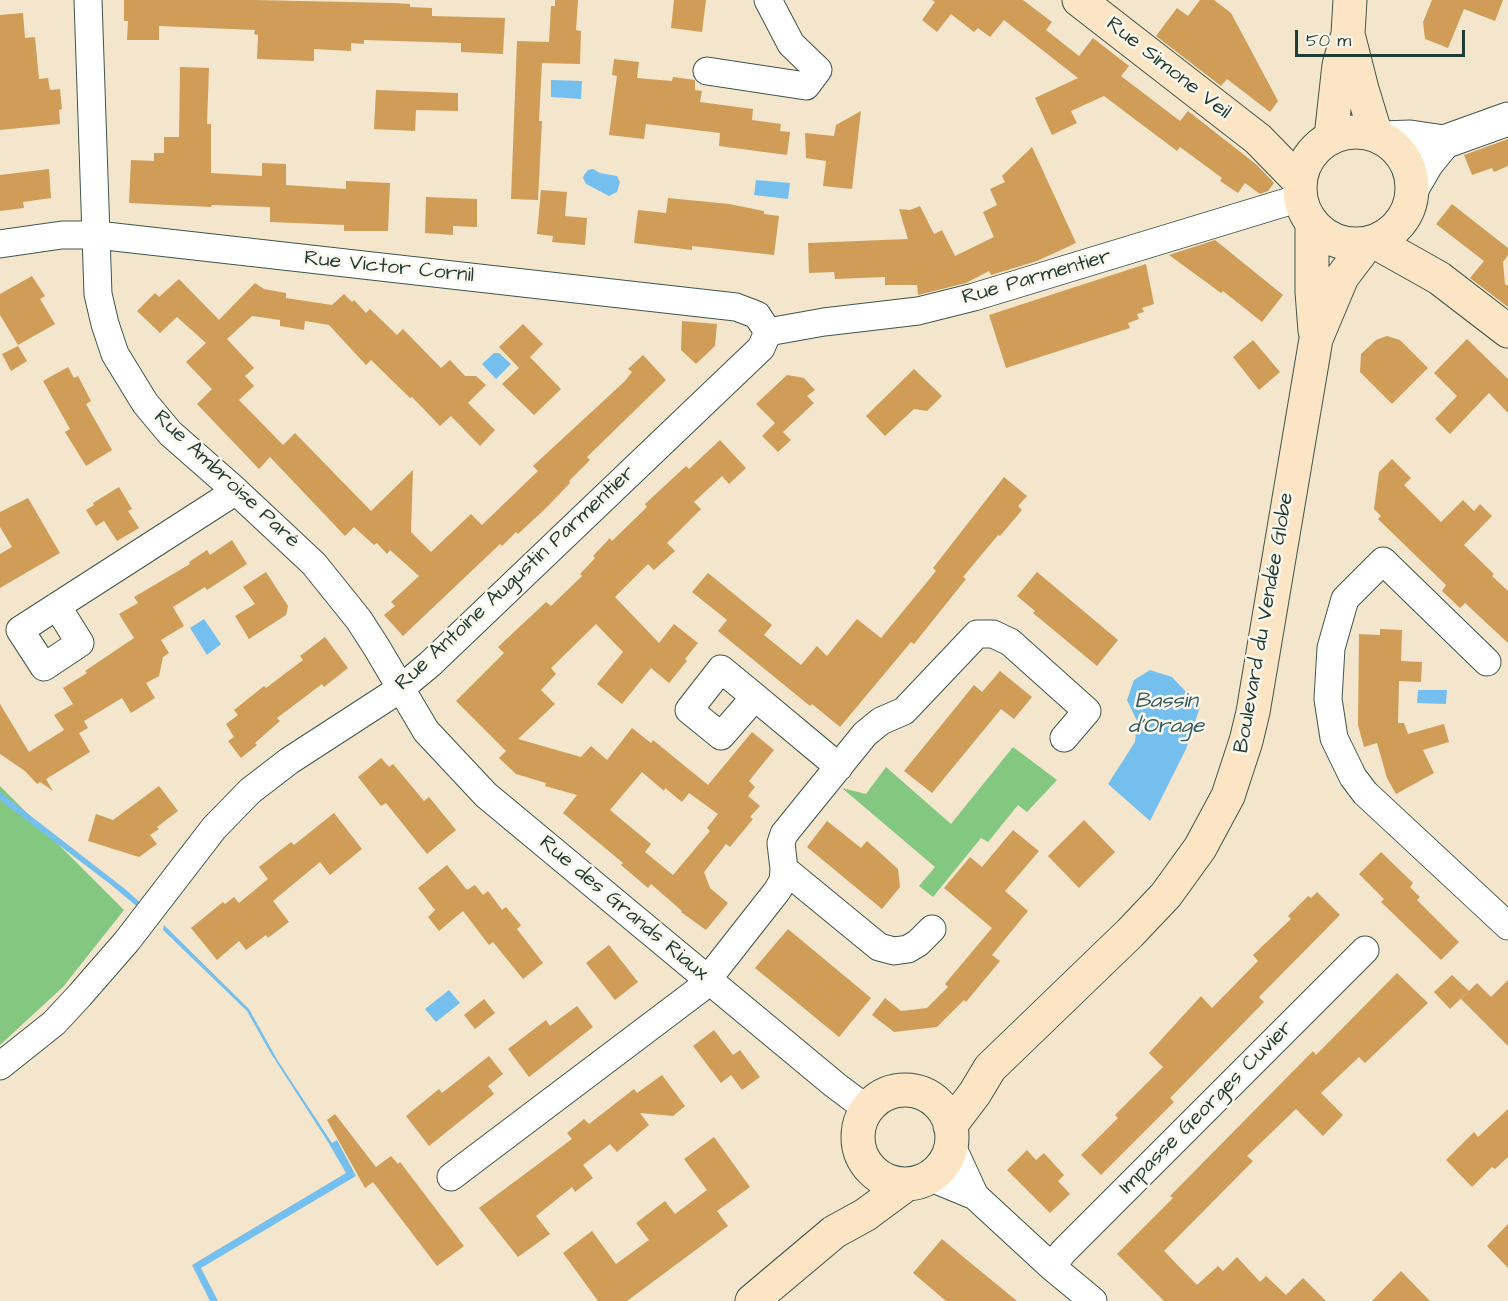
<!DOCTYPE html>
<html>
<head>
<meta charset="utf-8">
<style>
	body { margin:0 }
	#map { position:relative; width:1508px; height:1301px; overflow:hidden; background:#f3e6cc; font-family:"Architects Daughter",sans-serif }
	canvas { display:block }
	.scale { position:absolute; left:1295px; top:30px; width:170px; height:27px; box-sizing:border-box; border:3px solid #1f3d34; border-top:0; padding-left:8px; font-size:18px; line-height:21px; white-space:nowrap; color:#1f3d34; -webkit-text-stroke:4px #fbf7ec; paint-order:stroke }
</style>
</head>
<body>
<div id="map">
<canvas width="1508" height="1301"></canvas>
<div class="scale">50 m</div>
</div>
<script>
const ctx = document.querySelector('canvas').getContext('2d');
ctx.lineJoin = 'round';
function fillPath(path, color) { ctx.fillStyle = color; ctx.fill(path, 'evenodd'); }
const toPath = rows => new Path2D(rows.map(r => 'M' + r).join(''));
function strokePath(path, color, width, dash) { ctx.strokeStyle = color; ctx.lineWidth = width; ctx.lineCap = dash ? 'butt' : 'round'; ctx.setLineDash(dash || []); ctx.stroke(path); }
function write(font, color, halo, rows, align = 'center') {
  ctx.font = font + ' "Architects Daughter",sans-serif'; ctx.lineWidth = 5; ctx.setLineDash([]); ctx.textBaseline = 'middle'; ctx.strokeStyle = halo; ctx.fillStyle = color; for (const [text, x, y, turn = 0] of rows) {
    ctx.save(); ctx.translate(x, y); ctx.rotate((+turn || 0) * Math.PI / 180); ctx.textAlign = isNaN(turn) ? turn : align; if (halo) ctx.strokeText(text, 0, 0); ctx.fillText(text, 0, 0); ctx.restore();
  }
}
fillPath(toPath([
	[1013,747,1057,780,1027,812,1018,805,988,842,981,838,933,897,919,886,935,867,842,788,866,794,886,767,951,824],
	[0,786,124,910,63,987,0,1045]
]), '#83c781');
fillPath(toPath([
	[551,80,582,81,581,99,551,97],
	[593,169,600,173,617,176,620,182,617,192,609,196,586,184,583,178,584,175,588,170],
	[756,180,790,183,788,199,754,195],
	[494,353,499,353,511,364,496,379,482,364],
	[204,619,221,644,207,655,190,628],
	[1150,670,1172,677,1200,707,1186,749,1150,821,1108,784,1135,742,1137,721,1127,700,1134,680],
	[1418,690,1447,690,1446,704,1417,703],
	[0,792,125,889,143,905,140,909,110,884,0,800],
	[164,925,249,1009,278,1061,332,1143,337,1140,356,1176,201,1268,218,1301,210,1301,192,1265,346,1173,328,1142,270,1052,247,1011,163,930],
	[449,990,460,1003,436,1022,425,1009]
]), '#75bfee');
fillPath(toPath([
	[124,0,254,0,393,3,410,4,410,7,432,8,432,16,505,18,503,54,461,52,461,43,364,40,364,44,351,43,351,51,314,49,314,61,257,59,258,35,254,34,255,30,159,26,159,40,127,40,128,21,124,21],
	[555,0,578,0,576,30,581,31,580,64,542,63,539,121,542,121,538,200,511,199,517,41,549,42,551,6,555,6],
	[674,0,706,0,702,32,671,28],
	[932,0,1023,0,1052,22,1046,30,1079,56,1093,38,1129,66,1121,76,1180,121,1188,111,1257,165,1274,183,1268,191,1260,194,1245,183,1238,193,1220,181,1222,178,1180,147,1177,151,1104,96,1071,111,1077,123,1052,135,1035,98,1078,78,1004,20,990,37,978,28,974,32,951,14,937,32,922,20,935,2],
	[1200,0,1214,0,1231,13,1278,101,1270,112,1227,79,1221,86,1156,36,1177,8,1188,16],
	[1432,0,1503,0,1495,21,1464,9,1448,48,1425,39,1423,22],
	[23,13,25,38,35,37,39,79,48,78,50,90,60,89,62,109,59,110,60,124,0,130,0,15],
	[614,59,639,62,637,78,672,81,673,77,695,80,695,90,702,91,700,102,753,109,752,120,781,124,780,131,790,132,787,155,719,146,720,133,646,124,644,139,609,135,617,76,612,75],
	[180,67,209,68,207,124,211,124,211,173,262,176,262,163,286,164,286,185,346,189,346,181,390,183,388,231,344,231,344,225,270,222,270,207,212,205,211,207,129,203,131,160,154,161,154,153,164,153,164,137,179,137],
	[376,90,458,93,458,111,416,110,415,131,374,129],
	[861,111,852,189,823,186,826,161,806,158,805,133,834,136,836,125],
	[1508,139,1508,166,1494,172,1492,168,1472,175,1464,155],
	[1032,147,1076,243,1037,261,991,275,989,271,966,283,918,295,917,285,885,285,885,277,835,279,834,272,809,273,808,243,908,239,899,209,910,210,920,206,934,234,942,230,955,256,994,237,983,212,997,205,990,189,1005,182,1002,176],
	[49,169,51,198,23,202,24,208,0,211,0,175],
	[541,190,567,192,565,216,587,218,585,245,552,242,553,236,537,234],
	[426,197,477,199,477,227,453,226,453,235,425,233],
	[668,198,729,204,764,211,764,214,779,216,774,255,692,246,692,250,634,243,638,210,666,213],
	[1452,204,1508,248,1508,255,1503,262,1505,284,1508,286,1508,307,1470,278,1484,261,1436,224],
	[1215,240,1283,295,1262,322,1223,291,1221,293,1169,255],
	[1146,264,1154,304,1142,308,1144,312,1137,314,1139,319,1128,323,1130,328,1006,368,989,315],
	[32,276,45,296,40,299,55,324,18,345,0,315,0,294],
	[179,279,219,320,255,283,264,289,286,293,286,298,332,305,344,294,352,302,354,300,366,313,370,309,397,335,403,329,441,368,450,360,465,376,476,376,486,385,468,403,495,430,480,446,451,416,440,426,412,397,410,398,371,360,366,365,329,325,305,321,304,330,280,326,280,320,252,316,227,339,254,368,245,376,254,386,239,400,283,445,295,433,371,511,413,470,411,532,431,552,471,514,482,525,538,471,533,466,625,381,632,372,628,369,643,355,666,380,587,457,590,460,569,481,570,483,545,509,518,534,516,532,502,546,500,544,403,636,384,615,395,606,391,602,419,576,390,550,387,554,377,543,374,545,354,527,345,536,270,457,259,469,197,404,212,389,186,362,206,343,177,317,160,333,137,311,155,293,159,297],
	[682,321,717,324,715,346,696,364,681,350],
	[523,324,543,344,530,357,561,389,534,415,502,384,519,368,499,347],
	[1387,336,1400,340,1428,368,1392,404,1360,372,1361,354,1376,340],
	[1467,339,1508,379,1508,413,1489,393,1450,434,1435,419,1457,396,1434,373],
	[1253,340,1280,372,1259,390,1233,357],
	[18,346,27,361,11,371,2,354],
	[68,367,74,378,78,376,91,401,86,404,112,450,86,466,65,432,70,429,43,381],
	[914,369,942,396,927,411,914,409,885,436,866,416],
	[787,375,804,378,815,390,807,396,814,403,783,432,791,440,778,452,762,436,775,423,756,404],
	[720,440,746,468,729,484,722,476,694,502,701,509,667,543,675,551,654,570,648,564,615,597,659,643,674,624,698,643,685,659,687,661,669,683,651,668,622,704,597,684,623,652,596,624,551,668,556,674,541,690,555,704,518,739,581,757,591,746,607,760,632,728,651,743,653,740,708,785,752,732,774,750,749,781,755,787,748,796,760,806,750,817,753,819,730,847,726,844,704,872,710,888,728,903,706,930,681,912,682,911,651,884,648,888,621,865,623,863,563,813,577,795,545,786,546,783,516,774,499,758,506,751,456,701,504,653,498,647,546,602,551,606,582,576,580,574,595,558,593,556,610,538,612,541,647,507,645,504,686,466,689,469],
	[642,772,664,791,665,788,682,802,689,793,718,814,707,828,710,831,673,875,645,852,651,844,610,810],
	[1392,459,1411,478,1404,485,1441,522,1463,500,1474,511,1480,504,1492,516,1464,545,1494,574,1492,576,1508,591,1508,643,1465,603,1460,608,1442,591,1446,585,1378,519,1381,516,1374,509,1379,472],
	[1004,477,1027,496,1018,506,1022,510,1000,536,998,535,963,577,966,579,914,644,911,642,840,727,812,704,810,706,718,631,727,620,692,592,708,573,772,625,764,635,801,665,817,646,827,656,857,619,881,638,936,571,933,568],
	[119,487,132,509,128,511,139,528,117,541,104,521,96,526,86,510,94,505,93,503],
	[28,498,60,553,0,588,0,554,12,547,0,527,0,512],
	[232,540,247,564,207,590,205,587,173,607,184,626,161,640,169,653,163,657,159,676,146,683,155,698,131,713,122,698,84,721,88,728,79,733,90,752,46,779,53,791,40,782,37,784,25,771,0,754,0,704,29,752,64,730,54,715,73,704,63,688,87,673,85,671,134,638,119,614,138,603,134,597,190,564,189,562,207,550,210,555],
	[266,572,288,606,286,615,249,639,235,616,255,604,243,587],
	[1037,572,1118,640,1097,666,1033,613,1035,611,1017,596],
	[1380,629,1402,630,1401,661,1422,662,1421,682,1399,681,1398,723,1404,723,1408,734,1444,724,1449,742,1423,750,1434,773,1396,794,1387,778,1377,743,1364,747,1358,725,1359,634,1380,635],
	[325,637,348,668,324,687,322,684,277,718,280,721,255,743,257,745,241,758,228,741,234,737,226,724,238,715,234,710,264,686,266,688,303,660,300,656],
	[1000,671,1032,697,1014,719,1001,709,932,793,904,771,974,685,982,692],
	[381,758,389,767,393,764,424,801,429,797,456,830,427,854,386,803,381,806,358,777],
	[159,786,178,811,157,827,159,829,150,835,157,844,139,857,88,841,96,814,113,820],
	[334,813,362,849,330,875,320,862,273,901,289,922,268,938,266,935,246,950,239,941,217,960,191,928,223,902,225,904,234,897,239,903,268,879,259,867,291,842,294,845],
	[1084,820,1115,852,1079,888,1048,856],
	[827,821,861,848,867,841,898,869,900,887,882,909,807,847],
	[1013,830,1039,851,1005,891,1028,911,992,955,1000,961,966,1002,964,1000,937,1027,894,1032,872,1015,885,998,901,1011,927,1008,948,987,945,984,992,928,944,888,970,857,982,867],
	[1381,852,1413,883,1410,887,1420,897,1417,900,1459,942,1441,960,1381,902,1384,899,1359,874],
	[447,865,467,890,475,885,483,895,488,891,502,910,506,907,521,925,517,929,543,963,523,979,493,942,489,945,463,911,439,931,428,917,435,910,418,888],
	[1317,892,1340,915,1259,997,1264,1002,1170,1098,1174,1102,1101,1175,1081,1155,1118,1118,1115,1115,1163,1067,1149,1053,1201,996,1212,1008,1258,961,1253,955,1291,919,1288,916,1308,896,1311,898],
	[788,929,871,998,839,1037,755,968],
	[609,945,638,982,615,1000,586,963],
	[1397,973,1428,1003,1365,1063,1359,1057,1321,1093,1343,1115,1323,1136,1296,1109,1247,1156,1253,1161,1164,1251,1197,1285,1218,1266,1223,1271,1237,1257,1260,1282,1266,1276,1286,1295,1303,1278,1326,1301,1164,1301,1117,1254,1173,1198,1170,1196,1313,1051,1316,1055],
	[1452,975,1469,991,1450,1009,1434,992],
	[1508,980,1508,1046,1461,999,1477,983,1491,997],
	[484,999,495,1013,475,1029,464,1015],
	[577,1006,593,1027,529,1077,508,1049,546,1020,550,1026],
	[714,1030,733,1055,740,1050,760,1077,742,1090,731,1075,721,1083,693,1046],
	[489,1056,503,1074,488,1086,494,1094,429,1146,406,1116,439,1089,442,1093],
	[662,1075,685,1106,673,1116,640,1113,649,1125,617,1152,610,1144,583,1165,593,1178,575,1192,572,1187,536,1216,550,1234,518,1257,479,1208,572,1139,567,1133,584,1119,589,1124,634,1089,637,1093],
	[1508,1109,1508,1157,1495,1169,1492,1167,1472,1187,1446,1160,1474,1132,1478,1137],
	[335,1114,376,1167,391,1156,398,1164,400,1162,464,1246,437,1266,373,1182,365,1188,327,1120],
	[714,1137,750,1187,717,1211,728,1226,627,1301,598,1301,563,1253,592,1231,616,1264,649,1240,636,1223,665,1201,675,1214,707,1190,684,1159],
	[1027,1150,1036,1160,1044,1153,1064,1175,1058,1181,1070,1194,1050,1213,1007,1170],
	[1508,1224,1508,1268,1487,1246],
	[942,1239,967,1260,1017,1301,946,1301,913,1273],
	[1401,1271,1430,1301,1372,1301]
]), '#cf9d57');
const minor = toPath([
	[88,0,98,294,105,324,115,354,145,403,170,433,236,491,314,564,359,620,377,648,426,731,486,795,835,1085,867,1109],
	[707,71,806,86,818,70,791,44,768,0],
	[0,244,62,235,97,235,736,307,757,315,768,332],
	[768,332,824,322,918,311,974,297,1300,198],
	[57,606,80,643,44,667,20,630,236,491],
	[1487,662,1383,561,1345,599,1331,648,1328,699,1334,738,1353,777,1365,793,1508,926],
	[755,697,721,736,689,710,721,669,755,697,839,767],
	[784,869,879,947,894,951,908,949,918,943,932,929],
	[0,1066,54,1023,80,995,127,941,214,828,250,791,289,761,400,689,430,664,761,348,768,332],
	[951,1144,975,1196],
	[451,1177,700,989,777,891,783,881,784,869,781,843,784,834,865,734,881,721,904,711,977,634,993,634,1010,642,1087,711,1064,738],
	[929,1177,975,1196,1052,1267,1093,1301],
	[1052,1267,1063,1252,1365,950]
]);
const tertiary = toPath([
	[1382,138,1410,137,1444,142,1508,119],
	[1413,187,1427,163,1444,142]
]);
const secondary = toPath([
	[1079,0,1258,139,1299,181],
	[1349,38,1362,89,1376,135],
	'1300 188a56 56 0 1 1 112 0a56 56 0 1 1-112 0Z',
	[1331,137,1339,65,1348,34,1350,0],
	[1312,225,1312,292,1315,331],
	[1375,242,1439,278,1508,331],
	'858 1137a47 47 0 1 1 94 0a47 47 0 1 1-94 0Z',
	[950,1126,975,1093,990,1068,1130,933,1166,895,1200,848,1228,796,1246,741,1253,712,1316,339,1342,277,1367,244],
	[752,1301,834,1232,865,1215,907,1184]
]);
strokePath(minor, '#3f564b', 29);
strokePath(tertiary, '#3f564b', 35);
strokePath(secondary, '#3f564b', 35);
strokePath(minor, '#fff', 27);
strokePath(tertiary, '#fff', 33);
strokePath(secondary, '#fce5c4', 33);
write('21px', '#1f3d34', '#fbf7ec', [
	["Rue Simone Veil",1168,69,38],
	["Rue Victor Cornil",389,268,6],
	["Rue Parmentier",1037,278,-16],
	["Rue Ambroise Paré",226,480,43],
	["Rue Antoine Augustin Parmentier",516,579,-43],
	["Boulevard du Vendée Globe",1265,623,-80],
	["Rue des Grands Riaux",623,909,40],
	["Impasse Georges Cuvier",1207,1108,-45]
]);
write('italic 22px', '#345e62', '#fbf7ec', [
	["Bassin",1166,702],
	["d'Orage",1166,727]
]);
</script>
</body>
</html>
